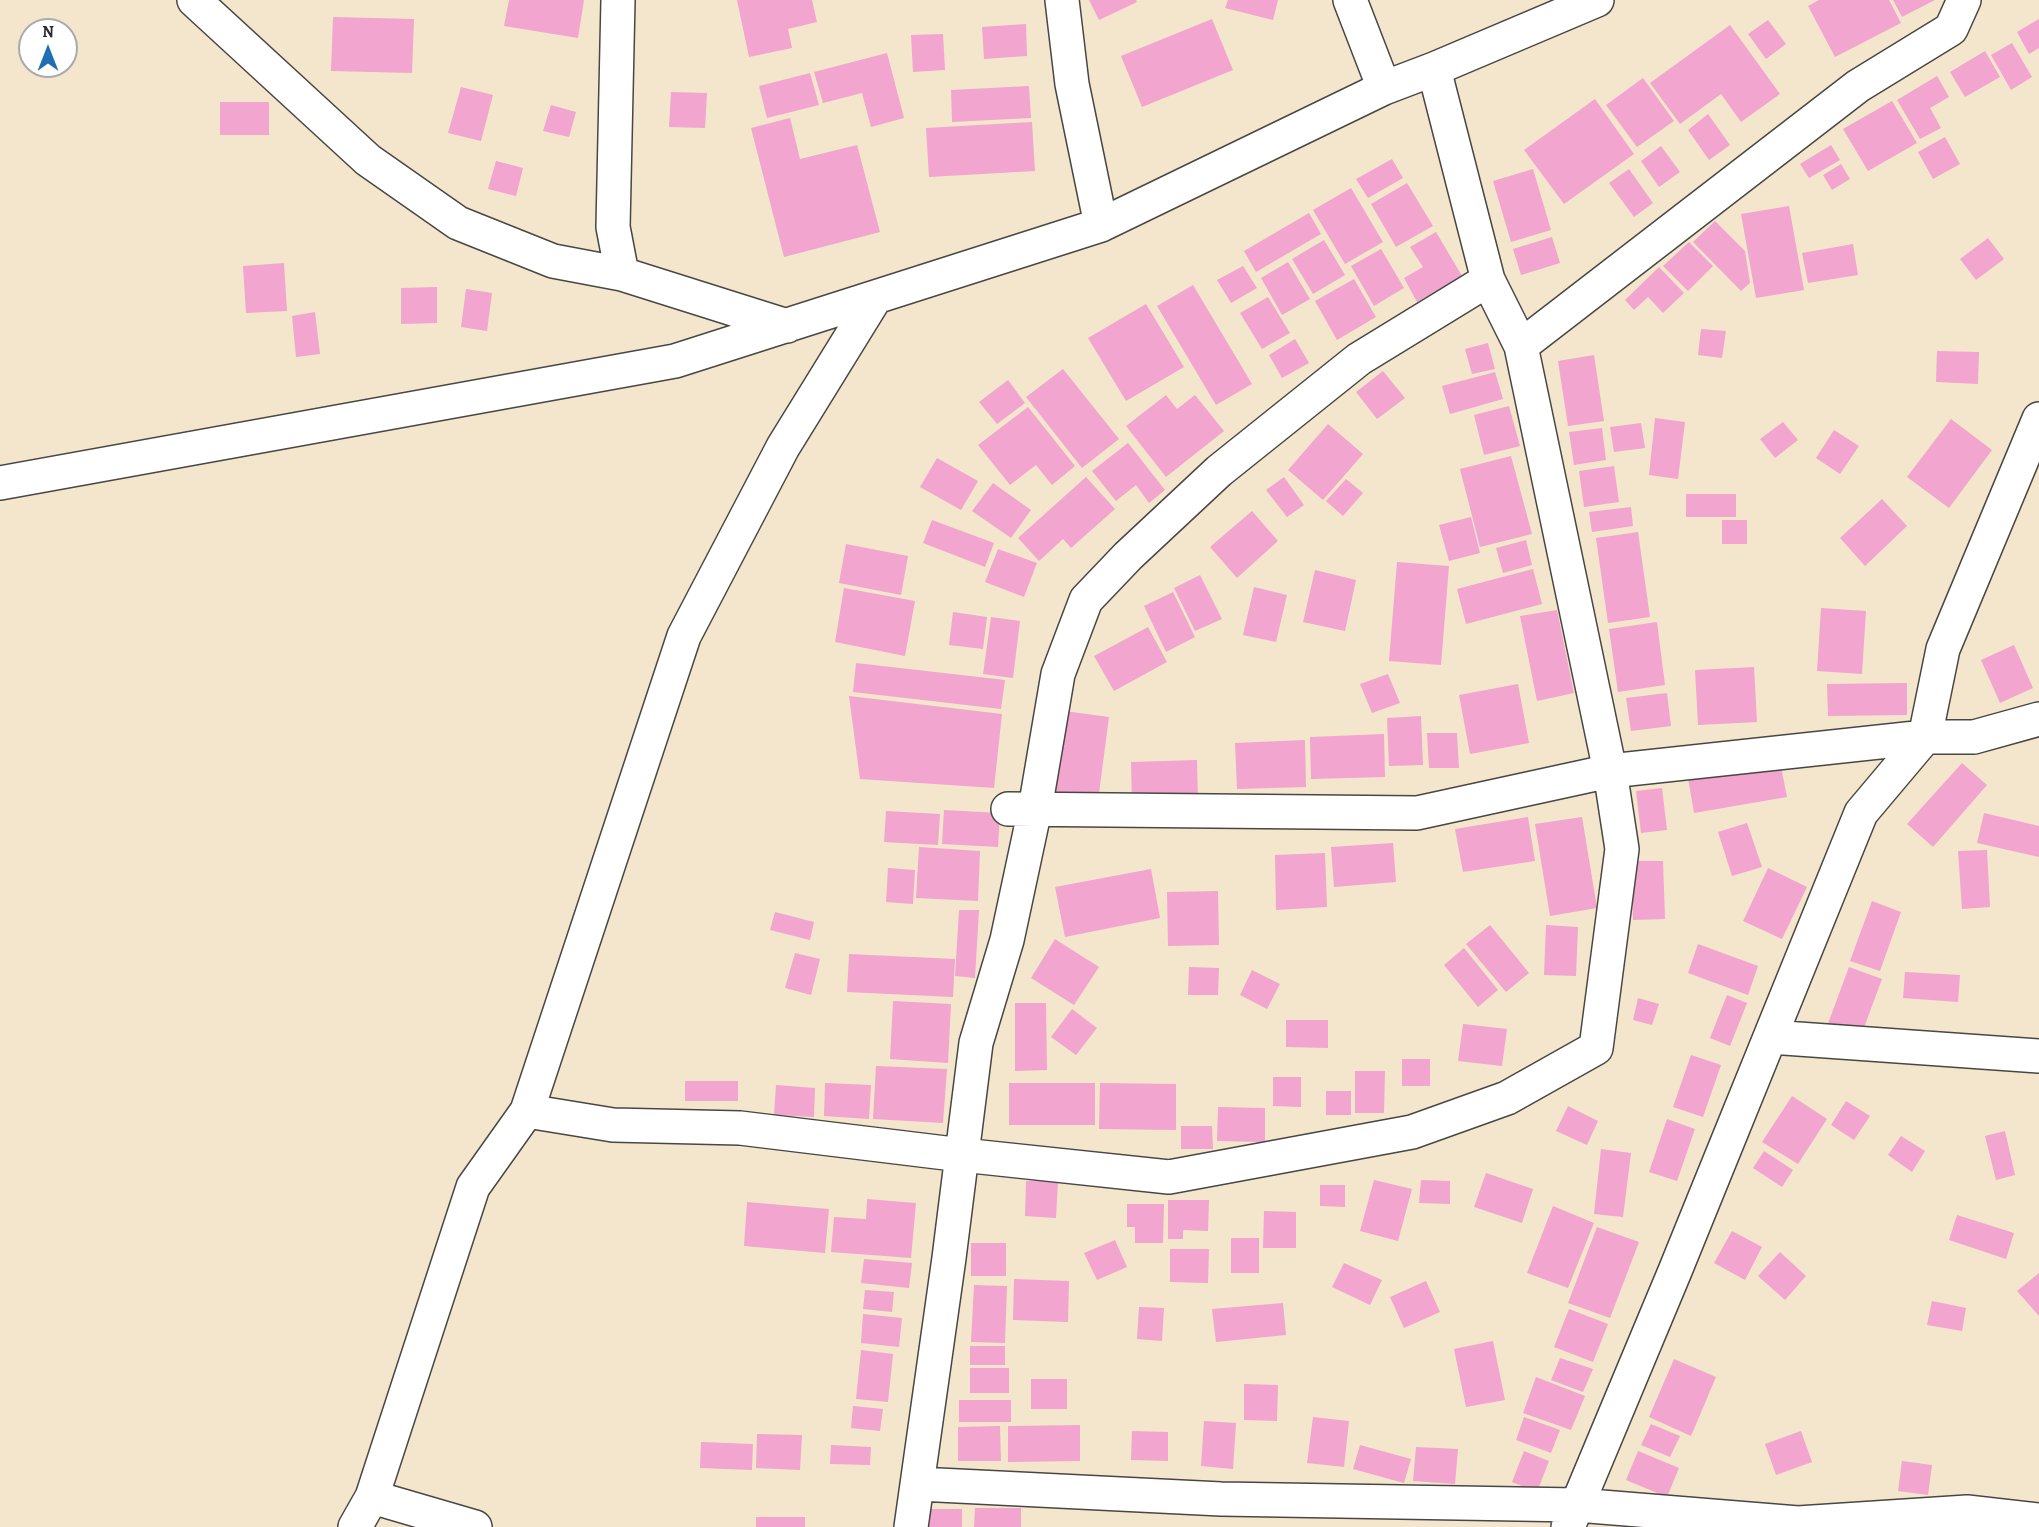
<!DOCTYPE html>
<html>
<head>
<meta charset="utf-8">
<style>
	body { margin:0 }
	#map { position:relative; width:2039px; height:1527px; overflow:hidden; background:#f3e6cd; font-family:Alegreya,serif }
	canvas { display:block }
	.north { position:absolute; left:18px; top:18px; width:60px; height:60px; box-sizing:border-box; background:#fff; border:2px solid #aaa; border-radius:50%; rotate:0deg; font-size:16px; font-weight:700; line-height:24px; text-align:center; color:#2b2b2b }
	.north::after { content:''; display:block; margin:auto; width:21px; height:27px; background:#1f6fb2; clip-path:polygon(50% 0,100% 100%,50% 72%,0 100%) }
</style>
</head>
<body>
<div id="map">
<canvas width="2039" height="1527"></canvas>
<div class="north">N</div>
</div>
<script>
const ctx = document.querySelector('canvas').getContext('2d');
ctx.lineJoin = 'round';
function fillPath(path, color) { ctx.fillStyle = color; ctx.fill(path, 'evenodd'); }
const toPath = rows => new Path2D(rows.map(r => 'M' + r).join(''));
function strokePath(path, color, width, dash) { ctx.strokeStyle = color; ctx.lineWidth = width; ctx.lineCap = dash ? 'butt' : 'round'; ctx.setLineDash(dash || []); ctx.stroke(path); }
fillPath(toPath([
	[509,0,584,0,578,38,504,26],
	[737,0,812,0,817,22,788,29,792,48,749,57],
	[1089,0,1136,0,1137,2,1099,20],
	[1228,0,1278,0,1273,20,1225,8],
	[1819,0,1889,0,1901,23,1835,57,1808,6],
	[1893,0,1935,0,1902,17],
	[333,17,414,19,412,73,331,71],
	[1212,19,1233,70,1142,107,1121,56],
	[2039,19,2039,48,2029,54,2017,32],
	[1768,20,1786,44,1766,59,1748,34],
	[1026,24,1027,56,984,59,982,27],
	[1730,25,1780,94,1741,122,1721,94,1680,124,1650,83],
	[943,34,945,70,913,72,911,35],
	[2012,43,2032,77,2011,90,1991,55],
	[1985,51,2000,77,1965,97,1950,72],
	[887,53,904,118,871,127,862,93,823,103,814,72],
	[810,73,819,105,767,118,759,86],
	[1937,76,1949,97,1930,108,1941,128,1920,139,1897,100],
	[1643,78,1674,121,1637,147,1606,105],
	[1029,86,1031,118,952,122,951,90],
	[461,87,493,95,481,141,448,133],
	[671,92,707,93,705,128,669,127],
	[1595,99,1634,154,1564,204,1524,150],
	[1892,101,1917,143,1868,171,1843,129],
	[220,102,269,102,269,135,220,135],
	[551,105,576,112,569,137,543,131],
	[1708,114,1730,145,1709,160,1688,130],
	[790,118,800,159,857,145,880,232,784,257,751,128],
	[1032,122,1035,171,929,177,926,128],
	[1945,137,1960,164,1933,179,1918,152],
	[1831,145,1840,160,1809,178,1800,164],
	[1661,146,1680,172,1659,187,1641,161],
	[1392,159,1403,178,1368,198,1356,179],
	[496,161,523,168,516,196,488,189],
	[1841,164,1850,179,1832,190,1823,175],
	[1533,169,1551,230,1511,242,1493,181],
	[1629,169,1653,203,1634,217,1609,183],
	[1407,183,1433,226,1396,247,1371,204],
	[1351,188,1383,242,1345,264,1313,210],
	[1789,206,1804,290,1756,298,1741,214],
	[1309,213,1321,234,1256,272,1244,251],
	[1715,221,1745,251,1750,283,1741,291,1693,242],
	[1436,232,1462,276,1417,302,1404,278,1423,267,1410,247],
	[1552,237,1560,263,1521,275,1513,249],
	[1988,238,2004,259,1976,280,1960,259],
	[1324,240,1345,275,1313,294,1292,259],
	[1689,242,1713,266,1688,291,1663,266],
	[1853,244,1858,275,1808,283,1802,253],
	[1381,249,1404,288,1374,306,1351,266],
	[1288,262,1310,299,1282,315,1261,278],
	[284,263,287,311,246,313,243,266],
	[1243,266,1257,288,1231,303,1217,280],
	[1659,267,1684,293,1663,313,1648,297,1634,310,1625,300],
	[1354,279,1376,317,1337,340,1315,301],
	[1193,285,1252,384,1216,405,1157,306],
	[437,287,437,323,401,324,401,288],
	[466,289,492,293,487,331,461,327],
	[1268,297,1290,333,1262,349,1240,313],
	[1146,304,1184,367,1126,401,1088,338],
	[315,312,320,354,296,357,292,316],
	[1701,329,1726,331,1722,358,1698,355],
	[1295,339,1309,363,1282,378,1269,355],
	[1488,343,1495,369,1472,374,1465,349],
	[1937,351,1979,352,1978,384,1936,382],
	[1594,355,1604,421,1568,426,1558,361],
	[1063,369,1119,439,1082,468,1026,397],
	[1383,371,1405,398,1377,419,1356,392],
	[1495,372,1503,399,1450,414,1442,386],
	[1008,380,1025,403,997,424,979,402],
	[1166,395,1177,409,1195,395,1224,431,1166,477,1126,426],
	[1509,406,1520,446,1484,455,1474,415],
	[1028,407,1075,466,1052,485,1036,465,1010,485,978,445],
	[1655,418,1685,422,1678,479,1649,475],
	[1951,419,1992,450,1949,508,1907,477],
	[1783,422,1798,440,1775,458,1760,439],
	[1641,423,1645,448,1614,452,1610,427],
	[1328,424,1363,454,1323,500,1288,470],
	[1602,428,1606,460,1574,465,1569,432],
	[1834,430,1859,446,1840,474,1816,458],
	[1128,443,1165,490,1149,503,1136,485,1116,501,1092,471],
	[1511,456,1532,534,1480,547,1460,469],
	[937,458,978,481,961,510,920,487],
	[1614,466,1619,502,1584,507,1579,471],
	[1086,477,1115,509,1071,548,1063,539,1039,561,1018,538],
	[1284,477,1304,505,1287,517,1266,490],
	[1346,479,1363,493,1343,516,1326,501],
	[993,483,1031,510,1011,538,972,511],
	[1686,494,1736,494,1736,517,1686,517],
	[1882,499,1907,526,1865,566,1840,538],
	[1631,507,1633,526,1592,532,1589,512],
	[1252,511,1278,541,1237,578,1210,547],
	[1471,517,1480,553,1449,561,1439,525],
	[932,520,994,543,985,567,923,543],
	[1722,520,1747,520,1747,544,1722,544],
	[1638,532,1650,617,1608,623,1596,538],
	[1526,540,1532,565,1503,573,1496,548],
	[846,544,908,556,901,595,839,583],
	[998,549,1037,563,1024,597,985,582],
	[1397,562,1449,566,1441,665,1389,661],
	[1533,569,1542,604,1466,624,1457,589],
	[1315,570,1356,580,1345,631,1303,622],
	[1200,575,1222,619,1195,631,1174,588],
	[1254,587,1287,595,1276,642,1243,635],
	[844,588,915,601,905,656,835,642],
	[1173,592,1195,637,1166,652,1144,606],
	[1821,608,1866,611,1862,674,1817,671],
	[1557,610,1574,693,1537,701,1520,616],
	[953,612,987,617,983,649,949,645],
	[991,617,1020,621,1013,678,983,674],
	[1657,622,1665,685,1618,692,1609,629],
	[1148,627,1167,662,1114,691,1094,656],
	[2014,645,2033,688,2000,703,1981,660],
	[856,663,1005,680,1001,709,853,692],
	[1754,667,1757,722,1698,725,1695,670],
	[1388,674,1400,703,1372,713,1360,684],
	[1907,683,1907,715,1828,716,1827,684],
	[1518,684,1529,743,1470,754,1459,695],
	[1667,693,1671,726,1631,731,1626,698],
	[849,696,1002,714,994,788,860,779],
	[1064,711,1109,717,1098,801,1053,795],
	[1421,716,1423,765,1389,766,1387,718],
	[1427,733,1457,733,1459,768,1429,768],
	[1384,734,1385,777,1311,779,1310,737],
	[1305,740,1306,787,1237,789,1235,743],
	[1197,760,1198,802,1132,804,1131,762],
	[1780,762,1787,797,1694,813,1688,778],
	[1962,763,1987,785,1933,847,1907,824],
	[1662,788,1667,830,1641,833,1636,791],
	[944,810,1000,813,998,847,942,844],
	[886,811,940,814,938,845,884,842],
	[1984,813,2039,826,2039,857,1977,843],
	[1528,817,1535,861,1463,872,1455,829],
	[1582,817,1597,908,1550,916,1535,824],
	[1747,823,1762,867,1732,876,1718,832],
	[1393,843,1396,882,1334,887,1331,847],
	[919,847,980,851,978,901,916,898],
	[1987,850,1990,907,1962,909,1958,851],
	[1325,853,1327,907,1276,910,1275,855],
	[1631,861,1663,861,1665,919,1633,920],
	[888,868,915,870,913,904,886,902],
	[1768,868,1807,887,1782,939,1743,921],
	[1151,869,1160,918,1065,937,1055,887],
	[1218,891,1219,945,1168,946,1167,892],
	[1872,901,1901,912,1880,971,1850,961],
	[959,910,979,910,975,978,955,976],
	[775,912,814,922,810,940,770,930],
	[1490,925,1529,973,1506,992,1466,944],
	[1546,925,1578,927,1576,976,1544,975],
	[1055,939,1099,967,1074,1005,1031,978],
	[1698,944,1758,966,1748,995,1688,973],
	[1464,948,1498,990,1478,1007,1444,965],
	[795,953,820,959,811,995,785,988],
	[849,954,955,959,953,997,847,992],
	[1189,967,1219,968,1218,995,1188,995],
	[1849,967,1882,979,1859,1041,1826,1029],
	[1252,970,1280,984,1267,1009,1240,995],
	[1905,972,1960,975,1958,1002,1903,998],
	[1727,995,1747,1003,1730,1046,1710,1038],
	[1638,998,1659,1004,1652,1025,1633,1020],
	[893,1001,951,1004,948,1063,890,1059],
	[1015,1003,1046,1003,1047,1070,1015,1071],
	[1072,1009,1097,1028,1076,1055,1051,1037],
	[1286,1020,1328,1020,1328,1048,1286,1047],
	[1463,1024,1507,1029,1502,1066,1458,1061],
	[1691,1055,1721,1065,1703,1117,1673,1107],
	[1402,1059,1430,1059,1430,1086,1402,1086],
	[876,1066,947,1069,943,1123,873,1119],
	[1355,1071,1385,1071,1384,1113,1355,1113],
	[1273,1077,1301,1077,1301,1107,1273,1106],
	[685,1081,738,1081,738,1101,685,1101],
	[825,1083,871,1085,869,1119,824,1116],
	[1009,1083,1095,1083,1095,1125,1009,1125],
	[1100,1083,1176,1084,1176,1130,1099,1129],
	[776,1085,815,1088,814,1117,774,1115],
	[1326,1091,1351,1091,1351,1115,1326,1115],
	[1792,1096,1827,1119,1798,1164,1762,1142],
	[1846,1101,1870,1116,1854,1140,1831,1125],
	[1568,1106,1598,1121,1587,1145,1556,1131],
	[1218,1107,1265,1108,1265,1142,1217,1141],
	[1667,1119,1695,1129,1677,1181,1649,1172],
	[1181,1126,1212,1126,1213,1149,1181,1149],
	[2005,1131,2015,1175,1996,1180,1985,1136],
	[1901,1136,1925,1151,1912,1172,1888,1155],
	[1601,1149,1631,1153,1623,1217,1594,1214],
	[1764,1151,1793,1170,1782,1187,1753,1168],
	[1486,1173,1533,1189,1522,1223,1474,1207],
	[1374,1180,1412,1189,1398,1241,1360,1231],
	[1421,1180,1450,1181,1450,1204,1419,1203],
	[1026,1181,1058,1181,1056,1218,1025,1216],
	[1320,1185,1345,1185,1345,1207,1320,1206],
	[867,1199,916,1203,911,1258,831,1252,834,1217,866,1219],
	[1168,1200,1209,1200,1208,1231,1183,1230,1183,1239,1168,1239],
	[747,1202,829,1209,825,1253,744,1246],
	[1127,1204,1164,1204,1163,1243,1135,1243,1135,1227,1127,1227],
	[1553,1206,1594,1223,1568,1288,1527,1273],
	[1264,1211,1296,1212,1296,1248,1263,1248],
	[1957,1215,2014,1233,2006,1259,1949,1240],
	[1597,1227,1639,1242,1610,1318,1568,1303],
	[1732,1231,1762,1247,1745,1280,1714,1263],
	[1231,1238,1259,1238,1259,1273,1231,1273],
	[1115,1240,1127,1267,1097,1280,1084,1253],
	[971,1243,1006,1243,1006,1276,971,1276],
	[1170,1249,1209,1249,1208,1283,1170,1282],
	[1780,1252,1806,1276,1785,1300,1758,1276],
	[864,1259,912,1263,909,1288,861,1283],
	[1344,1263,1382,1280,1370,1305,1332,1287],
	[2039,1273,2039,1316,2017,1291],
	[1014,1279,1069,1281,1068,1322,1013,1320],
	[1426,1281,1440,1312,1404,1328,1390,1297],
	[974,1285,1007,1286,1005,1343,971,1342],
	[865,1290,894,1292,892,1312,863,1309],
	[1932,1301,1966,1308,1962,1331,1927,1325],
	[1283,1303,1286,1335,1216,1342,1212,1309],
	[1139,1307,1164,1308,1162,1341,1137,1339],
	[1569,1309,1608,1324,1593,1362,1554,1347],
	[863,1314,902,1318,899,1347,861,1343],
	[1493,1341,1505,1400,1466,1407,1454,1349],
	[970,1346,1005,1346,1005,1365,970,1365],
	[861,1350,893,1354,888,1402,856,1399],
	[1560,1358,1593,1369,1583,1392,1551,1380],
	[1674,1359,1716,1377,1691,1436,1649,1417],
	[970,1368,1009,1368,1009,1393,970,1393],
	[1536,1377,1585,1396,1571,1430,1523,1413],
	[1031,1379,1067,1379,1067,1409,1031,1409],
	[1244,1384,1278,1385,1277,1421,1244,1420],
	[959,1400,1011,1400,1011,1422,959,1422],
	[853,1406,883,1409,880,1431,851,1428],
	[1313,1417,1349,1421,1344,1467,1307,1463],
	[1524,1417,1560,1430,1551,1453,1516,1440],
	[1204,1421,1236,1423,1233,1469,1201,1466],
	[1651,1424,1680,1436,1670,1457,1641,1445],
	[1080,1425,1080,1461,1008,1462,1008,1426],
	[1000,1426,1001,1461,958,1461,958,1427],
	[1132,1431,1168,1432,1168,1461,1131,1460],
	[1801,1431,1812,1462,1776,1475,1765,1444],
	[757,1434,802,1435,800,1470,756,1468],
	[701,1442,753,1444,752,1470,700,1468],
	[831,1445,871,1447,870,1465,830,1464],
	[1360,1445,1411,1459,1404,1483,1353,1469],
	[1416,1447,1458,1449,1455,1484,1413,1481],
	[1524,1451,1549,1461,1537,1492,1512,1482],
	[1638,1451,1679,1468,1667,1497,1626,1480],
	[1902,1461,1932,1465,1928,1495,1898,1491],
	[975,1508,1021,1508,1021,1527,974,1527],
	[930,1509,962,1509,962,1527,929,1527],
	[756,1517,805,1517,805,1527,756,1527]
]), '#f1a5cf');
const street = toPath([
	[194,0,368,160,458,223,553,261,622,274,787,326],
	[618,0,613,227,622,274],
	[1062,0,1072,84,1101,225],
	[1350,0,1384,88],
	[1521,346,1858,86,1951,29,1964,0],
	[0,483,675,361,1101,225,1384,88,1434,69,1597,0],
	[1008,809,1417,813,1610,771,1925,737,1974,737,2039,719],
	[1770,1037,2039,1056],
	[527,1111,684,636,783,447,875,298],
	[918,1484,1221,1499,1577,1505,1798,1523,1967,1512,2039,1520],
	[372,1497,475,1527],
	[355,1527,372,1497,473,1187,527,1111,613,1125,740,1128,962,1155,1169,1177,1412,1132,1507,1098,1596,1048,1622,849,1610,771,1521,346,1488,280,1434,69],
	[911,1527,949,1258,976,1043,1007,940,1035,809,1058,674,1086,600,1128,556,1219,471,1359,359,1488,280],
	[1568,1527,1675,1271,1861,813,1925,737,1943,649,2039,419]
]);
strokePath(street, '#494743', 36);
strokePath(street, '#fff', 33);
</script>
</body>
</html>
